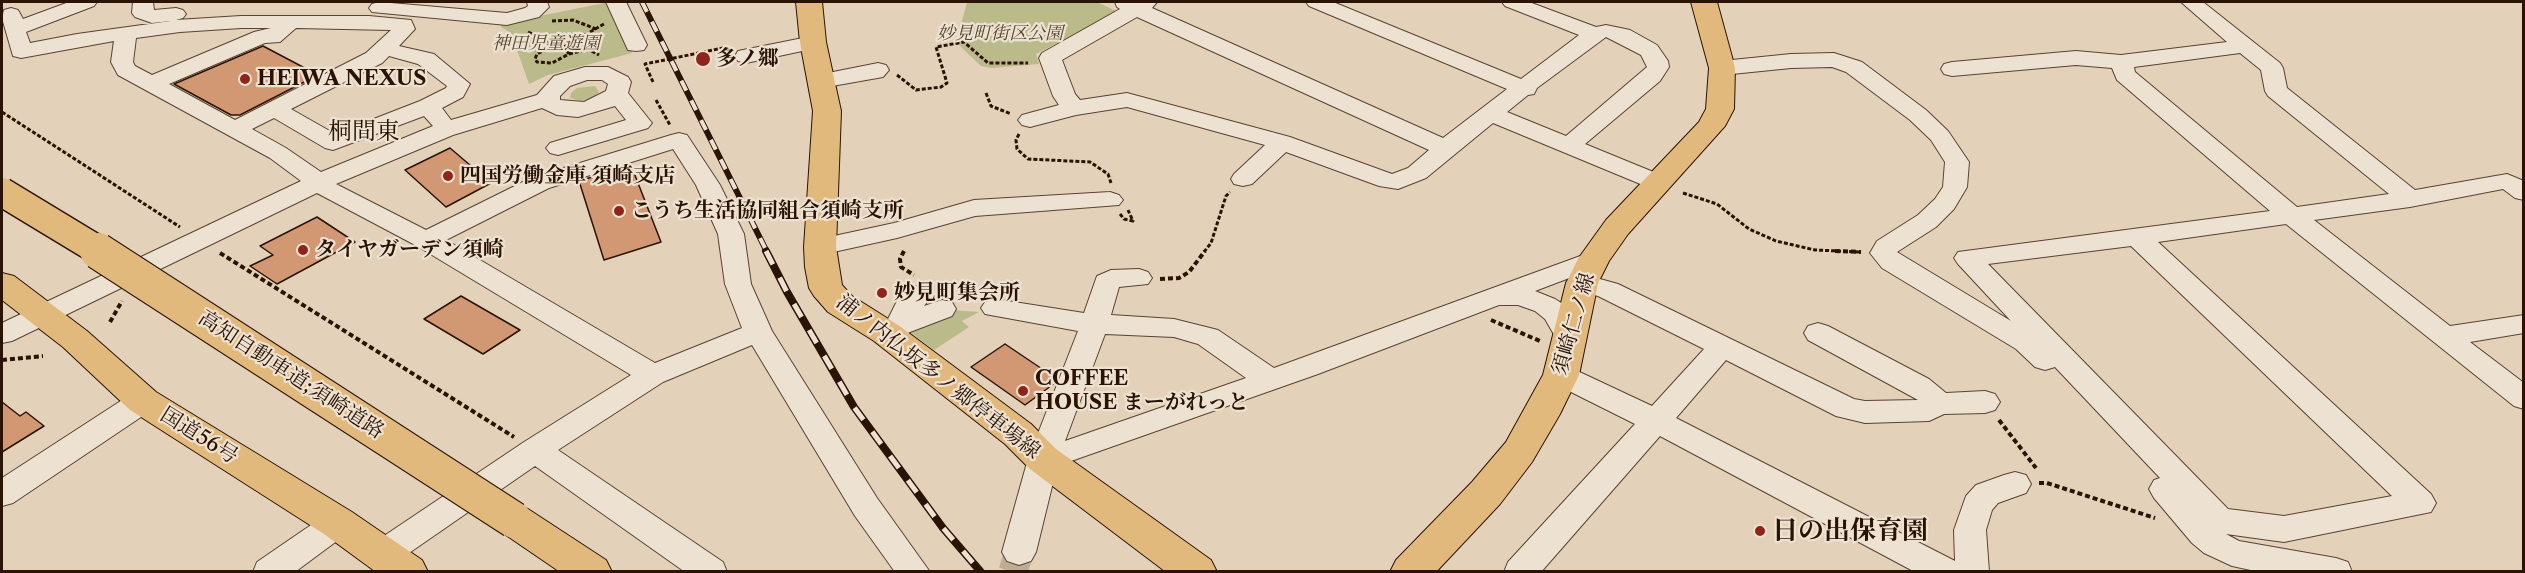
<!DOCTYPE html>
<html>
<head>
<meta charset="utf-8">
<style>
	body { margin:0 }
	#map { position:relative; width:2525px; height:573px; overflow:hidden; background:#e3d2b9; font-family:"Libre Caslon Text",serif }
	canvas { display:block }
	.frame { position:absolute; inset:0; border:3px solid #2b1304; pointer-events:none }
</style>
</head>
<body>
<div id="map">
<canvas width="2525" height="573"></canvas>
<div class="frame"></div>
</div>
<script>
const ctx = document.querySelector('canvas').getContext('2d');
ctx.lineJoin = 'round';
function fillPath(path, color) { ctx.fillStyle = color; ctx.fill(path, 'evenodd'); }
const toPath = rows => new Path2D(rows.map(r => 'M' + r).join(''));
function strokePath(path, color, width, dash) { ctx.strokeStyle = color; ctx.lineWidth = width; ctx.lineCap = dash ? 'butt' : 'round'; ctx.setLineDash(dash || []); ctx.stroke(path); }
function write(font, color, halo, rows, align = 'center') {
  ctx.font = font + ' "Libre Caslon Text","Noto Serif JP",serif'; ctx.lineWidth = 4.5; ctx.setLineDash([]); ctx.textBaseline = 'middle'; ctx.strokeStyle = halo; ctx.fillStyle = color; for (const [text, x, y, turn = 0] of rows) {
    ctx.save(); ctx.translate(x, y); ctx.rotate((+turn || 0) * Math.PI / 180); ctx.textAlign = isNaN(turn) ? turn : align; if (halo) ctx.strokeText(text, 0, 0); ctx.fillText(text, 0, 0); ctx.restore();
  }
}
fillPath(toPath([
	[609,2,632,53,548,75,529,84,511,33,501,27,500,24],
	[967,2,1097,2,1118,12,1036,54,1039,64,991,68,981,66,961,47,957,40],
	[595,86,599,92,594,97,581,101,570,98,571,93,577,88],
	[951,310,979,312,962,321,969,327,934,350,904,327]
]), '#baba8b');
const building = toPath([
	[263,46,318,75,240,115,231,115,174,84,263,46],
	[450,148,491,183,446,207,405,170,450,148],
	[631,165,661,242,604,260,579,181,631,165],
	[317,217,355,242,277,284,250,266,273,255,260,246,317,217],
	[461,296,520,330,483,354,424,319,461,296],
	[1005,344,1057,379,1055,383,1025,405,971,367,1005,344],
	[2,402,20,416,26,412,44,426,2,452,2,402]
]);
fillPath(building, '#d29873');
strokePath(building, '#2b1304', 1.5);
strokePath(toPath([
	[1013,572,1019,552]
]), '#beac95', 29, [29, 15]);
const minor = toPath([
	[69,2,97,2,94,6,26,32,30,43,77,34,171,21,152,23,135,17,132,13,133,2,153,2,154,10,176,8,183,10,186,14,183,18,176,20,241,16,369,16,411,20,415,29,399,46,434,54,470,84,463,97,442,108,451,120,537,95,554,76,585,67,608,67,628,77,631,82,628,93,652,123,648,128,558,155,550,153,546,148,550,143,626,120,615,106,578,117,557,115,542,108,453,135,336,184,426,230,531,178,671,135,679,133,687,135,720,185,744,234,751,284,772,331,877,498,930,572,895,572,855,516,752,345,663,382,558,450,723,562,727,572,685,572,535,466,396,562,384,566,372,562,367,553,372,544,524,442,631,375,417,246,317,193,12,341,2,343,2,323,301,181,270,158,118,75,111,62,114,41,21,58,13,56,2,18,4,10,11,8,18,10,23,19,69,2],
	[241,28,271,28,254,32,152,75,135,66,133,62,136,38,180,32,241,28],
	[296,28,391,30,366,53,235,120,169,84,265,43,280,42,296,28],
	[389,56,418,64,447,86,446,88,420,101,335,134,291,109,382,63,389,56],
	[587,80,602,80,608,84,606,91,584,102,560,100,560,96,570,86,587,80],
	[424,116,433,126,321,172,286,148,252,129,274,118,325,148,333,150,424,116],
	[673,149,696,185,718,234,725,284,742,328,655,363,446,240,549,188,673,149],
	[379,2,507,13,525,8,528,6,527,2,547,2,549,7,539,17,507,25,372,12,369,8,372,4,379,2],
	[606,2,626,2,647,45,644,50,636,51,628,50,606,2],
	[1115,2,1157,2,1152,8,1443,138,1507,89,1309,6,1306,2,1333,2,1521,79,1579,35,1505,6,1502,2,1529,2,1596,27,1606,25,1630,30,1657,45,1668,61,1669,67,1660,81,1585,144,1668,178,1671,183,1668,188,1659,190,1650,188,1493,123,1426,178,1398,189,1379,186,1286,152,1252,184,1243,186,1234,184,1231,179,1234,174,1265,145,1127,107,1076,115,1030,127,1022,125,1018,120,1022,115,1059,105,1053,96,1039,58,1042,53,1120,9,1117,7,1115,2],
	[1137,17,1429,150,1408,168,1392,174,1290,137,1127,93,1080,100,1075,94,1062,60,1137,17],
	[1606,37,1641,55,1647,67,1566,136,1507,112,1528,95,1534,94,1537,88,1606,37],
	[2181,2,2203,2,2280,63,2283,68,2287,88,2415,190,2507,174,2524,181,2524,200,2515,198,2503,189,2410,207,2314,220,2450,326,2524,315,2524,333,2470,342,2524,383,2524,409,2514,406,2286,224,2158,242,2431,494,2436,503,2431,512,2284,542,2226,534,2239,541,2336,558,2348,562,2352,572,2260,572,2232,566,2204,553,2192,543,2154,498,2149,489,2154,480,2160,478,2055,367,2045,370,2035,367,2016,349,1882,268,1870,253,1877,241,1918,215,1935,199,1943,187,1945,162,1931,140,1910,120,1846,72,1832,67,1791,68,1722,75,1714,73,1711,68,1714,63,1722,61,1791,54,1834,53,1862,62,1926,110,1948,131,1969,162,1967,187,1954,209,1936,227,1897,252,2011,321,1958,264,1954,258,1958,252,2270,211,2117,80,2112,68,2076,65,1952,76,1944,74,1941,69,1944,64,1952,62,2076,51,2121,55,2227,42,2181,2],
	[2240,53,2261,70,2265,91,2268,96,2389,194,2297,207,2135,72,2134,67,2240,53],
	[2131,246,2392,496,2284,516,2228,509,1988,264,2131,246],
	[813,36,821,37,824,42,821,47,746,63,738,61,735,56,738,51,813,36],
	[878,63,886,65,889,70,883,77,821,88,813,86,810,81,813,76,878,63],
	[1110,192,1119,195,1123,200,1119,205,975,216,897,238,820,255,811,253,807,247,811,241,894,223,974,200,1110,192],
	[1594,251,1603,253,1607,259,1603,265,1573,277,1582,274,1618,284,1854,399,1865,401,1918,400,1808,340,1804,333,1808,326,1818,323,1828,326,1929,379,1946,393,1985,391,1995,394,2000,402,1995,410,1985,413,1944,414,1929,421,1865,423,1836,416,1726,360,1676,418,1955,561,1954,530,1966,496,1976,485,2004,475,2015,472,2026,475,2031,484,2026,493,1998,503,1992,510,1986,530,1989,572,1915,572,1660,436,1541,572,1504,572,1508,562,1635,424,1551,382,1546,375,1551,368,1561,365,1571,368,1652,406,1704,349,1598,296,1572,289,1569,283,1572,277,1535,291,1555,299,1566,306,1584,338,1580,345,1570,348,1560,345,1545,319,1535,311,1518,305,1499,305,1318,374,1057,466,1036,552,1031,561,1019,565,1007,561,1002,552,1028,459,1078,331,985,314,981,308,985,302,995,299,1084,313,1097,276,1111,270,1139,269,1148,272,1152,278,1148,284,1119,287,1111,315,1174,319,1218,330,1274,368,1594,251],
	[1105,334,1174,337,1198,344,1246,378,1065,441,1105,334],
	[918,286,928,289,932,295,924,306,942,300,952,302,956,309,952,316,910,332,896,340,886,343,876,340,872,333,876,326,888,319,897,301,908,289,918,286],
	[143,390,153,393,158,401,153,409,13,503,2,506,2,478,133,393,143,390],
	[338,510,349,514,354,523,349,532,295,572,253,572,257,562,327,514,338,510]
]);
const major = toPath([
	[796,2,822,2,826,42,841,111,836,247,842,285,852,296,898,325,1031,424,1056,449,1211,560,1217,572,1166,572,1030,469,1005,444,874,341,828,312,814,296,809,288,805,267,804,247,813,111,800,42,796,2],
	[1691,2,1717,2,1735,68,1734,109,1725,126,1628,234,1609,261,1598,283,1579,375,1560,414,1532,462,1500,504,1436,572,1390,572,1396,560,1472,482,1506,442,1543,375,1566,283,1578,259,1606,220,1699,122,1706,109,1709,68,1691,2]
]);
const highway = toPath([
	[2,273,14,276,87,331,156,392,352,512,422,560,428,572,376,572,324,534,130,410,63,347,2,300,2,273],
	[514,505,528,509,606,560,612,572,560,572,500,531,494,520,500,509,514,505]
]);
strokePath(minor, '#594331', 2);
strokePath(major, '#2b1304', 2);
strokePath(highway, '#2b1304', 2);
strokePath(toPath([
	[552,21,573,20,596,29],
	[528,32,544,39,551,47],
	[551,47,564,47,569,54,552,63,537,62,535,59,537,54,551,47],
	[564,47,604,24],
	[569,54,588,49,599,55],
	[897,75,916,90,941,87,947,83,936,47,964,42,988,63,1028,63],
	[986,93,991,106,1011,114],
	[656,100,670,125],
	[2,112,180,227],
	[1019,134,1016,140,1017,149,1028,159,1090,162,1108,174,1111,183],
	[1683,193,1717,204,1749,229,1776,241,1815,250,1861,252],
	[1120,214,1124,219,1133,221,1128,210],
	[1204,252,1211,243,1226,196,1230,192]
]), '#2b1304', 3, [4, 2]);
strokePath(toPath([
	[904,251,900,259,901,267,914,275],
	[1835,251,1861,252],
	[220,253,514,437],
	[1160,279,1179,278,1189,272,1205,251],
	[1491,320,1540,341],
	[110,322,122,301],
	[2,360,43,356],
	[1999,420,2036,468],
	[2039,483,2047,483,2155,518]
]), '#2b1304', 4, [5, 3]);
fillPath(minor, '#ede2d2');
fillPath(major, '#e2b97c');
fillPath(highway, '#e2b97c');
const railFar1 = toPath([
	[642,2,767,252]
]);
const rail = toPath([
	[766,251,787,292,854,407,943,528,981,572]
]);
strokePath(railFar1, '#2b1304', 6);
strokePath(rail, '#2b1304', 8);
strokePath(railFar1, '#ede2d2', 4, [11]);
strokePath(rail, '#ede2d2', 5, [15]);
const highwayBridgeFar1 = toPath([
	[2,192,101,252]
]);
const highwayBridge = toPath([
	[98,251,514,520]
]);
strokePath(highwayBridgeFar1, '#2b1304', 31, []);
strokePath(highwayBridge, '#2b1304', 38, []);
strokePath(toPath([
	[653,82,645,64,723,48]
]), '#2b1304', 3, [4, 2]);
strokePath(highwayBridgeFar1, '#e2b97c', 28);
strokePath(highwayBridge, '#e2b97c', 36);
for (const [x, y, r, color] of [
	[703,59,8,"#8f2418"],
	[245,79,6,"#8f2418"],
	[448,176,6,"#8f2418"],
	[619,211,6,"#8f2418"],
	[303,250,6,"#8f2418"],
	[882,293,6,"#8f2418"],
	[1023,391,6,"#8f2418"],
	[1760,531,6,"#8f2418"]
]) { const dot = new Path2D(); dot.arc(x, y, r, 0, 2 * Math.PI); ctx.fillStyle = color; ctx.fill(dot); strokePath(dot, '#ede2d2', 2); }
write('italic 18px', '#56452c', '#ede2d2', [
	["妙見町街区公園",1000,34],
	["神田児童遊園",546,44]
]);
write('bold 21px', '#2b1304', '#ede2d2', [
	["多ノ郷",716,59],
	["HEIWA NEXUS",257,79],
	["四国労働金庫 須崎支店",460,176],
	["こうち生活協同組合須崎支所",631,211],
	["タイヤガーデン須崎",315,250],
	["妙見町集会所",894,293],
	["COFFEE",1035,379],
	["HOUSE まーがれっと",1035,403]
], 'left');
write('21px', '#2b1304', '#ede2d2', [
	["須崎仁ノ線",1574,324,-74],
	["高知自動車道;須崎道路",291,375,33],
	["浦ノ内仏坂多ノ郷停車場線",938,377,38],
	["国道56号",199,436,32]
]);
write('24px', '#2b1304', '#ede2d2', [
	["桐間東",364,132]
]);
write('bold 26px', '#2b1304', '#ede2d2', [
	["日の出保育園",1772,531]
], 'left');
</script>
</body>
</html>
